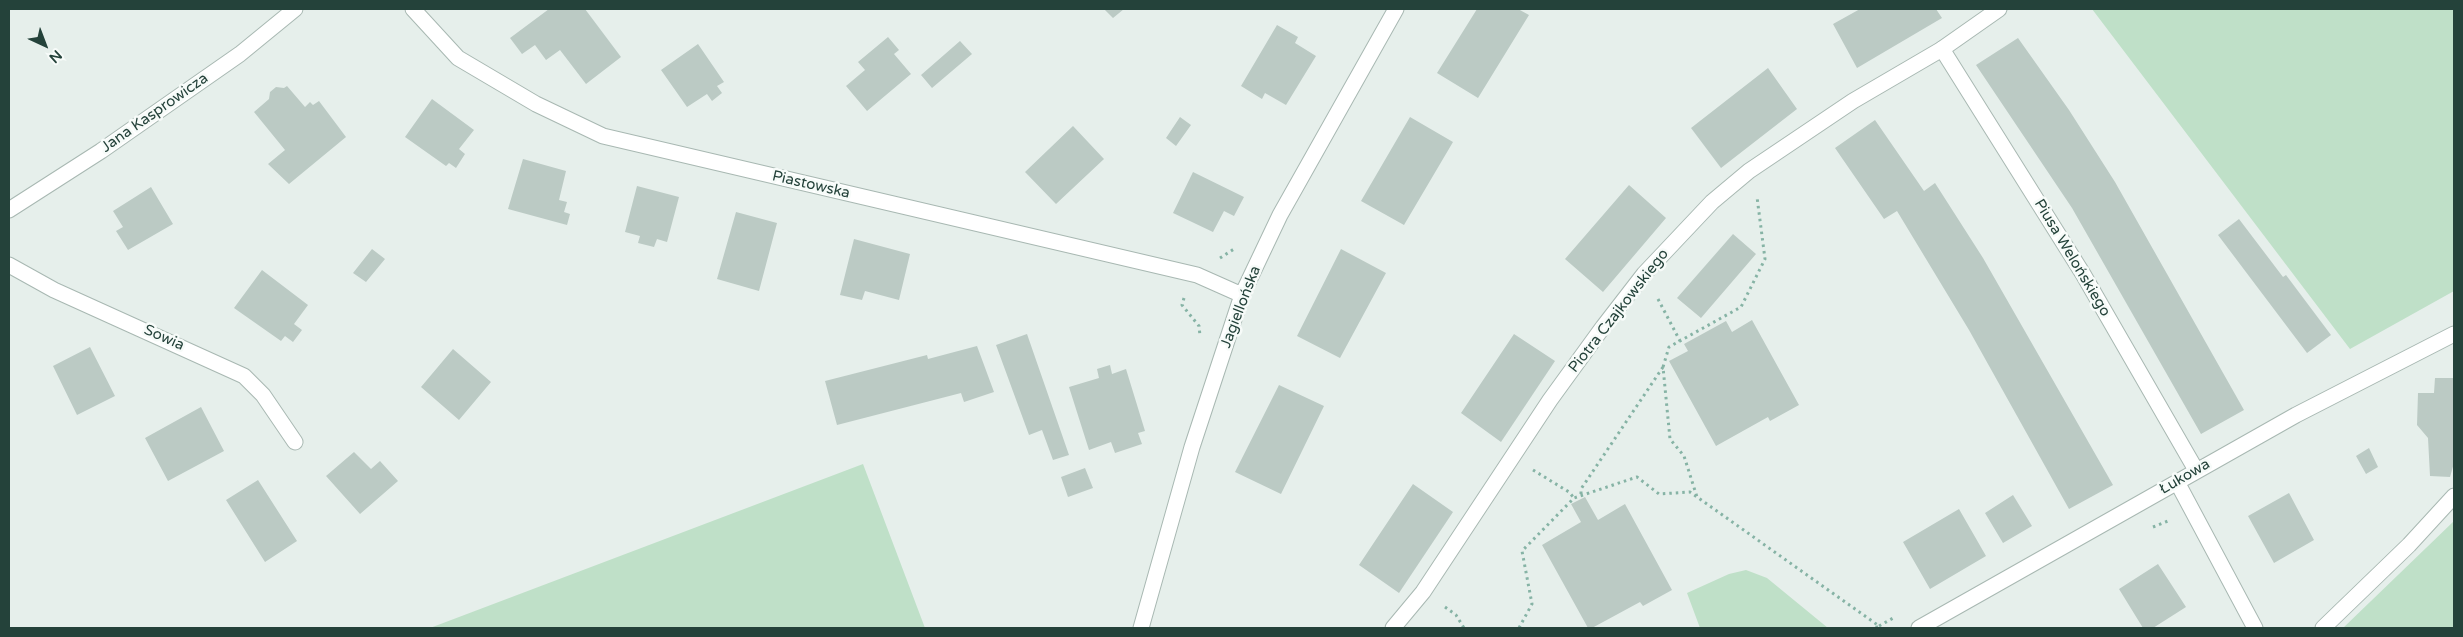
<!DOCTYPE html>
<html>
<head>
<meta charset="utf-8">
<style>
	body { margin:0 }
	#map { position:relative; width:2463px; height:637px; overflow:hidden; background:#e6efeb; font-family:"Varela Round",sans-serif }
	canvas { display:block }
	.frame { position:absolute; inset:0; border:10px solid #24423a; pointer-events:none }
	.north { position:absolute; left:20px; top:20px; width:50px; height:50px; -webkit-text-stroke:4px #f7fbf9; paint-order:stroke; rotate:137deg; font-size:14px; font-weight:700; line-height:20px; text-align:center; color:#24423a }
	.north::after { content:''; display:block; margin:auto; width:18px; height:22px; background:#24423a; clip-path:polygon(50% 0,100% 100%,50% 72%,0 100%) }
</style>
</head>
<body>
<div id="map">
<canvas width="2463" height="637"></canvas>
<div class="frame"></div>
<div class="north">N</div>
</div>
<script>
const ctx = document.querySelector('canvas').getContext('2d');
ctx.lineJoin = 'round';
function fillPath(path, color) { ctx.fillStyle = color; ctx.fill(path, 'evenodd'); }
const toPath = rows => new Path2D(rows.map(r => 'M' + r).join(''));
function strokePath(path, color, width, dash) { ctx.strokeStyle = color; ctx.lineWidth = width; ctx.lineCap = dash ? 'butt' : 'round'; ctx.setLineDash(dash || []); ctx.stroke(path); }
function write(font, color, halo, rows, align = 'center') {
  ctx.font = font + ' "Varela Round",sans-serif'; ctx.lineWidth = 5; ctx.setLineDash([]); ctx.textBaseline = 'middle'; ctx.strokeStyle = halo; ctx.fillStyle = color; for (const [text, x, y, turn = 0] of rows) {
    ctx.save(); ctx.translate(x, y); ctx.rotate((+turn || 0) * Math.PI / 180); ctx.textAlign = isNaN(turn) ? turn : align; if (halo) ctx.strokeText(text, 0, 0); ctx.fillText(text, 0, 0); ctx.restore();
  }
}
fillPath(toPath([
	[2092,9,2454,9,2454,291,2350,349],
	[863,464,925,628,430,628],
	[2454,521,2454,628,2343,628],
	[1746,570,1767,578,1828,628,1700,628,1687,593,1729,574]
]), '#bfe0c8');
fillPath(toPath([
	[549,9,585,9,621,57,586,84,560,50,546,60,535,45,522,54,510,38],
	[1104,9,1124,9,1113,18],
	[1477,9,1518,9,1529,15,1478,98,1437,73],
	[1860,9,1936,9,1942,18,1857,68,1833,24],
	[1277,25,1298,37,1295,43,1316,56,1286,105,1265,93,1262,99,1241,86],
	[888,37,899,50,894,54,911,74,867,111,846,86,865,70,858,62],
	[2018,38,2069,110,2115,182,2244,410,2201,434,2072,208,1976,65],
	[960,41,972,54,932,88,921,75],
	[698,44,724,82,717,86,722,93,712,101,707,94,687,107,661,70],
	[1768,68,1797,109,1721,168,1691,128],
	[287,86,305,107,310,102,313,105,319,101,346,137,289,184,268,164,285,150,254,112,269,99,270,92,276,87,284,88],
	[432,99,474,130,459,149,465,154,456,168,449,163,446,166,405,137],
	[1180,117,1191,125,1176,146,1166,138],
	[1410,117,1453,142,1404,225,1361,201],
	[1875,120,1924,191,1935,183,1983,258,2113,485,2069,509,1969,330,1897,211,1884,219,1835,148],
	[1073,126,1104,159,1056,204,1025,172],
	[523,159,566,171,559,200,567,202,564,212,570,214,567,225,508,209],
	[1193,172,1244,197,1234,216,1224,211,1213,232,1173,213],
	[1629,185,1666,218,1603,292,1565,259],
	[637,186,679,197,667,242,657,239,654,247,638,243,640,236,625,232],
	[151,187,173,224,128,250,116,231,123,227,113,211],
	[736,212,777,223,759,291,717,279],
	[2239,219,2283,277,2286,275,2331,335,2307,353,2218,235],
	[1733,234,1756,254,1701,318,1677,298],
	[854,239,910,254,899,300,865,291,862,300,840,295],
	[372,249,385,259,366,282,353,273],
	[1341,249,1386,273,1340,358,1297,336],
	[262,270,308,305,294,324,302,330,293,342,285,336,281,341,234,308],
	[1752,320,1799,405,1770,421,1768,417,1716,446,1669,361,1688,351,1684,344,1726,321,1732,332],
	[1027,334,1069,455,1053,460,1042,430,1029,435,996,345],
	[1514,334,1555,361,1501,442,1461,413],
	[977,346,994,392,964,402,961,393,837,425,825,381,927,355,928,359],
	[90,347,115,396,77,415,53,366],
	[453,349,491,382,459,420,421,387],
	[1110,365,1112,374,1126,369,1145,431,1138,433,1142,444,1115,453,1111,442,1089,450,1069,387,1099,378,1097,369],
	[2435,378,2454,378,2454,463,2450,477,2430,476,2428,438,2417,425,2418,393,2434,393],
	[1279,385,1324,406,1281,494,1235,472],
	[201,407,224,451,168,481,145,438],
	[2369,448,2378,467,2366,474,2356,456],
	[354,452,371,469,380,461,398,481,360,514,326,476],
	[1085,468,1093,488,1068,497,1061,477],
	[258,480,297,541,265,562,226,500],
	[1413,484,1453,512,1399,593,1359,565],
	[2289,493,2314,540,2274,563,2248,516],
	[2013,495,2032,526,2003,543,1985,513],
	[1585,497,1598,520,1625,504,1672,590,1643,606,1640,602,1592,628,1588,628,1542,545,1581,522,1571,504],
	[1959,509,1986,556,1930,589,1903,542],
	[2158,564,2186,607,2153,628,2143,628,2119,589]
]), '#bbcac4');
const service = toPath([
	[1942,49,1999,9]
]);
const minor = toPath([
	[413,9,458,58,536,104,603,136,1197,275,1242,295],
	[9,210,101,151,240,54,295,9],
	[9,265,54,290,244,376,263,395,295,442],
	[2177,482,2255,628],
	[1141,628,1192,447,1242,295,1280,215,1396,9],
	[1393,628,1423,592,1550,400,1603,327,1644,274,1712,202,1749,171,1853,101,1942,49,2083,274,2196,470],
	[1919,628,2296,415,2454,334],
	[2323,628,2409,545,2454,496]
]);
strokePath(service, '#a8b8b2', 17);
strokePath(minor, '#a8b8b2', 17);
strokePath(toPath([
	[1220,258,1234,249],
	[1184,298,1182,305,1199,326,1200,336],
	[1658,299,1680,341],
	[1663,367,1669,347,1741,307,1765,259,1757,197],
	[1533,470,1569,492,1574,498],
	[1581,494,1581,489,1663,367,1670,439,1684,456,1697,497],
	[2153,527,2168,521],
	[1445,607,1456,615,1464,628],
	[1879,626,1895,617],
	[1519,628,1532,604,1522,551,1574,498,1637,477,1659,494,1690,492,1879,626,1875,628]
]), '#86b3a5', 3, [2.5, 4]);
strokePath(service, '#fff', 15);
strokePath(minor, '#fff', 15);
write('15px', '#24423a', '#f7fbf9', [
	["Jana Kasprowicza",155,113,-35],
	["Piastowska",811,185,13],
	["Piusa Welońskiego",2072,258,59],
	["Jagiellońska",1241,307,-69],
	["Piotra Czajkowskiego",1619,311,-52],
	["Sowia",164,338,24],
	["Łukowa",2185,477,-30]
]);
</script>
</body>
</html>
